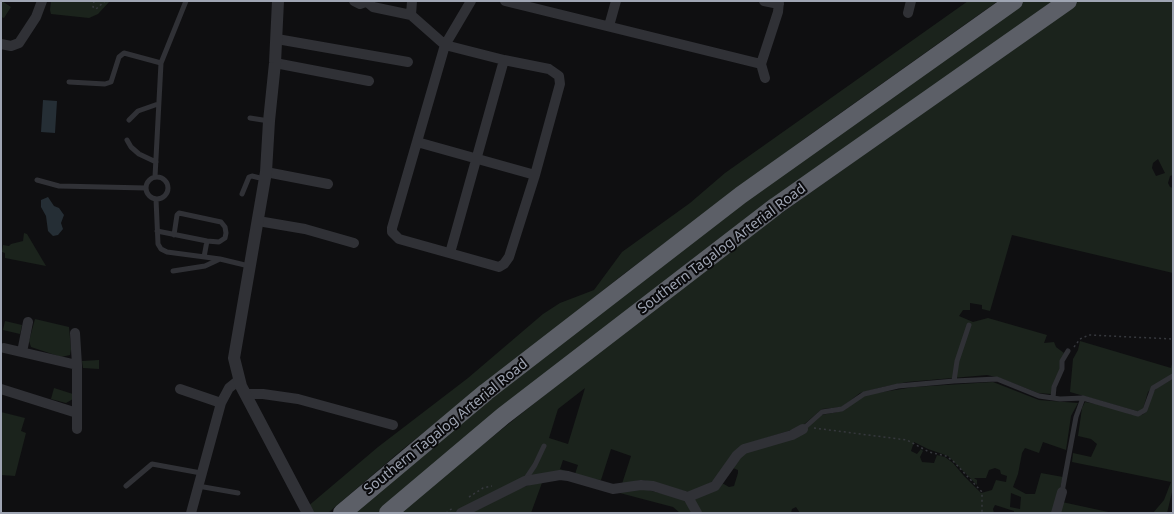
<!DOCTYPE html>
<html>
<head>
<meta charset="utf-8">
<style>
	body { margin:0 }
	#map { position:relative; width:1174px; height:514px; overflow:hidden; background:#0f0f11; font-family:"Noto Sans",sans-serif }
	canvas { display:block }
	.frame { position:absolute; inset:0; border:2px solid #9fa5b3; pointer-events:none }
</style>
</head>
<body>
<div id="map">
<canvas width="1174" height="514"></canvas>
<div class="frame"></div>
</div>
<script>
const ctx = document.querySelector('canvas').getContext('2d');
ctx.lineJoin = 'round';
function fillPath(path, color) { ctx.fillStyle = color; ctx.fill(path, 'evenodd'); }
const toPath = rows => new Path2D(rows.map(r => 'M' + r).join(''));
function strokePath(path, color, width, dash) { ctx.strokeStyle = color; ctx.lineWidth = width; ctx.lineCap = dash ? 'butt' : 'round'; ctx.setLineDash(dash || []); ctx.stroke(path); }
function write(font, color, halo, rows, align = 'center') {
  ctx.font = font + ' "Noto Sans",sans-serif'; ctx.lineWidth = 4; ctx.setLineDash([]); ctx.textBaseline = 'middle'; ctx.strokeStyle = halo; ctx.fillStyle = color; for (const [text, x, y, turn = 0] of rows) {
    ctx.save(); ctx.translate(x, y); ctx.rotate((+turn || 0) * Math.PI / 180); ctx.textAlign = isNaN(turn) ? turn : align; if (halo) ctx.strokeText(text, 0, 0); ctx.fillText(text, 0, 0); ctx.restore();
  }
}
fillPath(toPath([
	[2,1,11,7,4,18,1,17],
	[51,1,110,1,98,14,89,18,51,14,50,10],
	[968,1,998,1,804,139,625,273,403,449,328,513,300,513,378,447,468,378,543,314,560,303,594,290,622,252,690,203,725,173],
	[1023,1,1057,1,445,456,378,513,348,513,693,238],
	[1079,1,1173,1,1173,175,1170,176,1168,183,1170,187,1173,188,1173,273,1012,235,990,311,982,309,982,305,970,303,970,310,963,310,959,316,973,322,988,318,1047,335,1044,343,1054,342,1056,347,1064,353,1061,369,1051,394,1038,393,1000,378,987,375,907,382,883,387,860,393,842,407,822,409,801,427,753,442,719,478,692,493,643,480,636,481,621,487,631,456,611,449,601,480,546,476,456,513,397,513,695,275],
	[1158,159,1165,173,1156,176,1152,168,1153,163],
	[585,388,568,444,549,438,558,409],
	[563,460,578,465,575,474,560,469],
	[24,233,27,234,46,266,5,258,5,253,2,252,3,245,9,246,11,244,23,241],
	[35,319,69,327,71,349,70,355,61,357,31,347,29,341],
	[5,321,22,325,20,334,3,330],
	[1080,341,1171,368,1173,360,1173,375,1152,388,1148,392,1143,409,1140,412,1070,392,1073,359,1078,350],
	[99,360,99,369,83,368,82,361],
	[1173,379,1173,488,1167,513,1153,513,1164,500,1171,482,1072,462,1073,453,1091,457,1097,444,1091,439,1078,436,1082,408,1085,402,1113,407,1132,415,1142,415,1146,412,1152,393,1158,387],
	[993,382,1039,400,1078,403,1071,416,1066,450,1043,442,1039,453,1025,448,1022,453,1018,474,1013,487,1026,494,1035,494,1041,473,1063,477,1053,513,1014,513,1014,511,995,505,993,509,994,513,800,513,796,507,792,509,791,513,699,513,694,498,722,483,729,487,734,486,738,473,738,470,733,468,744,453,773,443,821,415,843,411,863,396,876,393,914,387],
	[914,442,928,449,948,456,977,485,977,480,974,478,986,478,989,470,995,468,1000,470,1001,474,1007,476,1006,482,996,480,992,490,981,493,964,476,953,463,945,457,937,455,934,463,922,462,920,457,923,451,921,449,917,454,911,451],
	[1011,493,1021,497,1020,509,1010,507],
	[54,388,73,394,73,399,66,403,51,399],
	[1,412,25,418,21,431,26,433,15,476,1,475],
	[543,480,531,513,466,513,507,493],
	[639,488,682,498,695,513,680,513,673,507,616,492],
	[1062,502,1113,513,1059,513]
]), '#1b231c');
fillPath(toPath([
	[43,100,57,101,55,133,41,132],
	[48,197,54,206,59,208,64,215,61,223,63,229,58,235,53,236,48,231,46,216,41,207,41,200]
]), '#252e35');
strokePath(toPath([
	[94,1,93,7,96,9,105,1],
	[1074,347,1080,339,1089,335,1173,339],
	[814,428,907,440,929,452,946,456,954,462,982,492,982,512],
	[469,497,483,488,492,486],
	[446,513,454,507]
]), '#36383d', 1.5, [2, 3]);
strokePath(toPath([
	[69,82,105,84,111,82,119,57,124,53,161,63],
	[250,118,269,121],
	[129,120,138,111,158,104],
	[127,140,131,147,139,154,156,162],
	'146 188a11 11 0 1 1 22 0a11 11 0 1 1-22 0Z',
	[155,177,161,63,186,1],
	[37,180,59,186,146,188],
	[242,194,249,177,252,176,264,179],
	[156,199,158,244,161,249,167,252,220,259,249,266],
	[157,231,207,241,219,242,225,238,226,233,225,227,221,222,179,213,177,215,174,235],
	[204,257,207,241],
	[173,271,205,266,220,259],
	[954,381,997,379,1039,396,1060,399,1083,398,1138,414,1145,410,1153,388,1173,376],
	[1053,398,1054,387,1062,369,1062,361,1068,351],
	[803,429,822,412,842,409,864,394,898,386,954,381,957,361,969,325],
	[525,480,535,465,544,446],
	[126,486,152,464,201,473],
	[198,486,238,493],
	[1062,492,1076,417,1083,398]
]), '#303136', 5);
strokePath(toPath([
	[354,1,360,4,368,1],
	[412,1,411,15,445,45,504,60,549,69,559,76,560,84,535,175,509,257,504,264,499,267,399,239,392,232,392,228,445,45,471,1],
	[505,1,761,64],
	[764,1,779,4],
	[367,2,373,7,411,15],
	[908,13,911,1],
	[609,26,616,1],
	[277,39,408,62],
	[1,44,11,46,19,43,36,17,42,1],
	[275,63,369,81],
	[765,78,761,64,778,12,779,1],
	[417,142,535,175],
	[266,172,328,184],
	[258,221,305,229,354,243],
	[450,253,504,60],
	[75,333,77,365,77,429],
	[4,348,77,365],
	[22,352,28,322],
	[1,389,77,413],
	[180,389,221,403],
	[245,394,263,394,298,399,393,425],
	[688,497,715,486,737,455,744,449,792,435,803,429],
	[191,513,221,403,229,388,239,380],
	[461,513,525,481,560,475,568,476,613,489,641,485,653,486,688,497,697,513],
	[1056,513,1062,492]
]), '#303136', 10);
strokePath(toPath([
	[278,1,275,63,269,121,266,172,234,358,241,386,308,513]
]), '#303136', 12);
strokePath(toPath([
	[342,513,486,392,741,195,1014,1],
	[388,513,503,416,776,206,1068,1]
]), '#5c5f67', 18);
write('14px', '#9fa5b3', '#0a0a0c', [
	["Southern Tagalog Arterial Road",722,249,-37],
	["Southern Tagalog Arterial Road",446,427,-39]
]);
</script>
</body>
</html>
